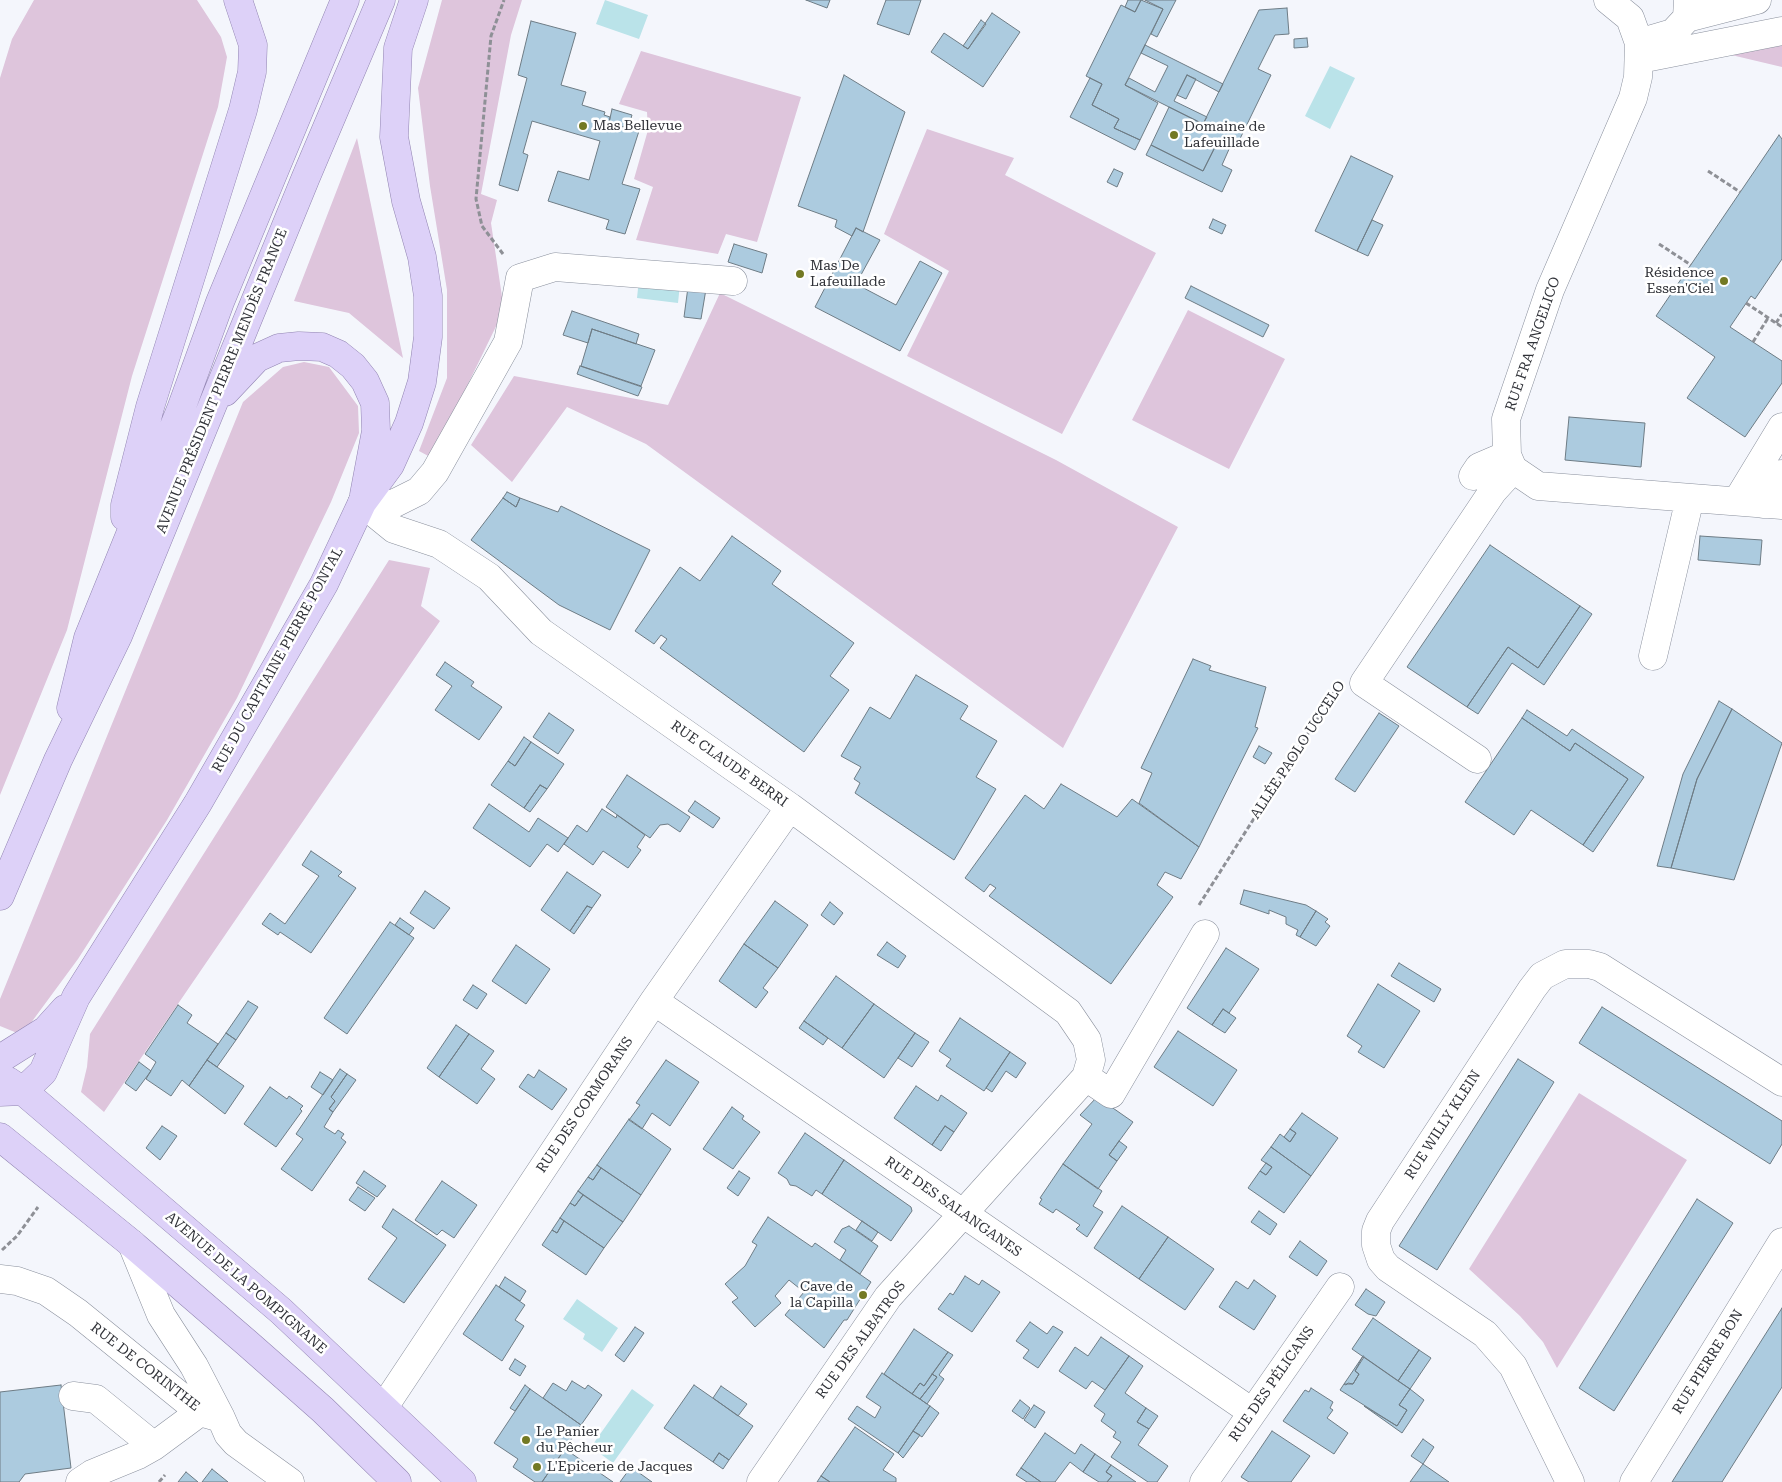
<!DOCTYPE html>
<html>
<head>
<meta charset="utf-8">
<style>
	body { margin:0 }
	canvas { display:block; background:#f4f6fc }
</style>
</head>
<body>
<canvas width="1782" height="1482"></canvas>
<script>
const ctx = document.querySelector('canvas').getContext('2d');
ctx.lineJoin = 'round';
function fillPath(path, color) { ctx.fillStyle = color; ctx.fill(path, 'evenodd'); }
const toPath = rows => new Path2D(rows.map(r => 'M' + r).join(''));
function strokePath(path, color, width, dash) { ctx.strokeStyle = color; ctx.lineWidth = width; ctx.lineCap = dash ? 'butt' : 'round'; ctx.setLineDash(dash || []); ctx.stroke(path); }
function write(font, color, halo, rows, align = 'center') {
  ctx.font = font + ' "Roboto Serif",serif'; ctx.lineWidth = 5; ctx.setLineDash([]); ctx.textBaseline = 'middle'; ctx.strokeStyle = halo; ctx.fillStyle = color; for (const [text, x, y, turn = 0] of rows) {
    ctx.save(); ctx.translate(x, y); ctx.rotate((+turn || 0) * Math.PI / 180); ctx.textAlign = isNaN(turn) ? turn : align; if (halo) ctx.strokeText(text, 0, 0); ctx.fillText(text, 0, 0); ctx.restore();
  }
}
fillPath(toPath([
	[34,0,197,0,221,37,227,57,218,107,132,376,67,630,0,795,0,78,12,39],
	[442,0,522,0,511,35,481,194,497,200,491,223,504,310,432,458,419,451,447,378,447,290,430,186,418,88],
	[1782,20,1782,67,1723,53],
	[641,51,801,97,757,242,726,234,718,254,636,240,653,187,634,179,648,130,647,112,619,104],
	[927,129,1014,158,1005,175,1156,253,1062,434,907,356,949,271,884,234],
	[357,138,403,358,349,313,294,301],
	[720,293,1056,460,1178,527,1063,748,646,444,567,407,512,482,471,445,514,376,668,405],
	[1188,310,1285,359,1229,469,1132,420],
	[304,362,329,367,358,406,359,433,331,502,237,698,167,820,78,959,22,1035,0,1026,0,999,243,402,283,367],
	[389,560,430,568,421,606,440,621,104,1112,81,1092,87,1067,90,1034],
	[1579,1093,1687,1160,1557,1368,1543,1342,1520,1316,1469,1269]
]), '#dec5dc');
fillPath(toPath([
	[605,0,648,15,639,39,596,24],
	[1330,66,1355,78,1330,129,1305,116],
	[639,279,680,284,678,303,637,298],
	[577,1299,618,1328,602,1352,583,1339,585,1334,563,1319],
	[632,1389,654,1405,613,1463,591,1447]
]), '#bae3e9');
const building = toPath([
	[806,0,830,0,827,8,806,0],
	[886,0,921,0,909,35,877,24,886,0],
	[1128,0,1141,0,1135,12,1125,7,1128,0],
	[1141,0,1163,9,1125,85,1158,103,1140,140,1114,128,1119,119,1092,105,1102,84,1086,76,1121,5,1135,12,1141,0],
	[1145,0,1176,0,1157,37,1151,34,1163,9,1145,0],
	[1287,8,1289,34,1275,35,1258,69,1271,75,1235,149,1218,141,1203,171,1151,145,1169,107,1203,124,1259,10,1287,8],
	[992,13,1020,32,983,87,931,52,944,33,968,49,992,13],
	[981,20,986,24,968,49,963,46,981,20],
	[531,21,576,33,561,85,586,92,582,105,605,112,604,115,610,117,609,123,639,131,622,184,640,189,625,234,606,229,609,220,548,201,558,171,589,180,600,141,532,121,523,153,528,155,518,191,499,185,527,78,518,75,531,21],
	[1307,38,1308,47,1294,48,1294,39,1307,38],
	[1145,45,1223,84,1219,92,1187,75,1174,101,1207,117,1203,124,1125,85,1129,78,1155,92,1168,66,1141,53,1145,45],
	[844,75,905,112,863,232,856,228,852,236,835,227,837,220,798,206,844,75],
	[1187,75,1196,79,1186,99,1177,95,1187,75],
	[1090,78,1102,84,1092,105,1119,119,1114,128,1140,140,1135,150,1070,117,1090,78],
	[612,109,632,115,628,128,609,123,612,109],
	[1779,135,1782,139,1782,259,1755,299,1751,296,1730,327,1782,361,1782,383,1745,437,1687,398,1715,357,1656,316,1779,135],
	[1218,141,1230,147,1222,165,1232,170,1222,192,1146,155,1151,145,1203,171,1218,141],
	[1351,156,1393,176,1357,251,1315,231,1351,156],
	[1114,169,1123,173,1117,187,1107,182,1114,169],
	[1213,219,1226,225,1222,234,1209,228,1213,219],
	[1372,220,1383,225,1368,256,1357,251,1372,220],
	[856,228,880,240,856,284,896,305,920,261,942,273,900,351,815,307,856,228],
	[734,244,767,254,762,273,728,262,734,244],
	[1191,286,1269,325,1263,337,1185,298,1191,286],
	[688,287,706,289,701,319,684,317,688,287],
	[572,311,639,334,636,344,592,329,588,343,563,335,572,311],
	[592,329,655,350,641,386,581,366,592,329],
	[580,366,642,387,638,396,577,374,580,366],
	[1569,417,1645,423,1641,467,1565,460,1569,417],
	[507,492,520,498,516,507,503,498,507,492],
	[503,498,516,507,520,498,558,512,561,506,650,550,610,630,559,605,471,540,503,498],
	[732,536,781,571,772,584,854,643,830,676,849,690,804,752,660,648,667,639,661,635,654,644,635,631,680,567,700,581,732,536],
	[1700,536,1762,540,1760,565,1698,560,1700,536],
	[1490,545,1580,606,1538,668,1508,647,1467,707,1407,667,1490,545],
	[1580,606,1592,614,1544,685,1512,663,1478,714,1467,707,1508,647,1538,668,1580,606],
	[1193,659,1211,666,1209,670,1266,687,1255,727,1258,728,1199,847,1139,803,1152,773,1141,768,1193,659],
	[445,662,474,682,471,686,502,707,479,740,435,710,452,686,436,675,445,662],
	[916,675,968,706,960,719,997,741,976,777,996,789,954,860,855,793,860,783,854,779,861,767,841,756,870,707,890,719,916,675],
	[1719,701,1732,709,1697,779,1671,868,1657,866,1683,774,1719,701],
	[1732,709,1782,743,1734,880,1671,868,1697,779,1732,709],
	[1527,710,1567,736,1572,729,1644,777,1593,852,1583,845,1628,779,1575,743,1570,751,1522,718,1527,710],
	[549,713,574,730,558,754,533,737,549,713],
	[1379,713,1399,726,1355,792,1335,779,1379,713],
	[1522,718,1570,751,1575,743,1628,779,1583,845,1531,810,1514,835,1465,802,1522,718],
	[524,737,531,742,515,766,508,761,524,737],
	[531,742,564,764,547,789,540,785,524,808,491,785,508,761,515,766,531,742],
	[1259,746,1272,753,1265,764,1253,757,1259,746],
	[627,775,690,817,680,832,668,824,660,825,650,838,606,807,627,775],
	[1061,784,1117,817,1132,799,1199,847,1181,879,1165,872,1157,885,1173,897,1111,984,989,896,996,888,990,884,984,892,965,878,1025,795,1044,809,1061,784],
	[540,785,547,789,530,812,524,808,540,785],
	[695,801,720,818,713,828,688,811,695,801],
	[489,804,529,832,538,818,568,838,558,852,547,844,530,867,473,828,489,804],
	[602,809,616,818,617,815,645,835,637,847,641,850,628,868,603,851,593,865,564,844,577,825,587,832,602,809],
	[311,851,342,872,338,876,356,888,311,953,280,932,278,935,262,924,270,913,285,924,319,876,302,865,311,851],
	[567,872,601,895,592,908,587,906,570,931,541,910,567,872],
	[1244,890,1306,905,1316,911,1300,937,1296,935,1298,930,1286,924,1286,917,1269,910,1269,914,1240,904,1244,890],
	[425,891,450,908,434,929,410,913,425,891],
	[775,901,808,925,778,968,744,944,775,901],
	[830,902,843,913,834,925,821,915,830,902],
	[587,906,592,908,574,934,570,931,587,906],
	[1316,911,1328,919,1325,922,1330,926,1316,946,1300,937,1316,911],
	[400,918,414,928,409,935,395,925,400,918],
	[390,922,414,938,347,1034,324,1018,390,922],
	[887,942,906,956,898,968,877,955,887,942],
	[744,944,778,968,763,988,768,992,756,1008,719,981,744,944],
	[516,945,550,969,526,1004,492,981,516,945],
	[1226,948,1259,969,1229,1013,1223,1009,1212,1025,1187,1008,1226,948],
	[1399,963,1441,989,1434,1002,1391,976,1399,963],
	[836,976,874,1004,842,1048,804,1021,836,976],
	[1378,984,1420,1011,1384,1068,1358,1052,1362,1046,1347,1036,1378,984],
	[473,985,487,994,477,1009,463,1000,473,985],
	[248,1001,258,1007,236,1040,226,1033,248,1001],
	[874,1004,915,1033,884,1078,842,1048,874,1004],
	[178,1005,192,1015,187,1023,218,1044,189,1086,182,1080,171,1096,146,1079,156,1062,145,1054,178,1005],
	[1602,1007,1782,1121,1782,1144,1770,1164,1579,1043,1602,1007],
	[1223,1009,1236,1018,1225,1033,1212,1025,1223,1009],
	[960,1018,1010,1052,984,1091,946,1066,951,1059,939,1051,960,1018],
	[804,1021,828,1038,823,1045,799,1028,804,1021],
	[456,1025,469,1034,439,1077,427,1068,456,1025],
	[1178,1031,1237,1070,1213,1106,1154,1067,1178,1031],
	[226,1033,236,1040,217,1067,207,1060,226,1033],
	[915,1033,929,1042,912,1067,898,1058,915,1033],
	[469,1034,494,1051,481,1069,495,1079,477,1104,439,1077,469,1034],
	[1010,1052,1026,1063,1016,1078,1006,1071,992,1092,986,1088,1010,1052],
	[1518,1059,1554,1082,1437,1270,1399,1246,1518,1059],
	[207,1060,244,1086,225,1114,189,1086,207,1060],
	[666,1060,699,1082,670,1126,652,1113,642,1129,629,1120,640,1105,636,1103,666,1060],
	[139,1062,151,1071,136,1091,125,1083,139,1062],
	[340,1069,347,1074,331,1097,335,1101,329,1109,333,1112,324,1127,335,1134,338,1130,344,1134,341,1138,346,1142,312,1191,281,1169,303,1139,296,1134,340,1069],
	[539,1070,567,1089,552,1110,519,1087,528,1074,534,1078,539,1070],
	[320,1072,333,1080,323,1095,311,1087,320,1072],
	[347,1074,356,1080,333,1112,329,1109,335,1101,331,1097,347,1074],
	[916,1086,938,1101,941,1095,967,1113,954,1132,945,1126,932,1145,894,1118,916,1086],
	[270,1087,287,1099,289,1096,303,1106,300,1109,302,1111,276,1147,244,1124,270,1087],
	[1097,1097,1133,1122,1109,1155,1117,1161,1098,1189,1063,1164,1092,1124,1080,1115,1097,1097],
	[732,1107,744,1116,742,1119,760,1132,733,1169,703,1149,732,1107],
	[1302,1113,1338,1138,1311,1176,1271,1147,1280,1134,1290,1142,1296,1133,1290,1129,1302,1113],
	[629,1119,671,1149,641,1195,597,1165,629,1119],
	[162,1126,177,1136,160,1160,146,1148,162,1126],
	[945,1126,954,1132,941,1151,932,1145,945,1126],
	[1290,1129,1296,1133,1290,1142,1284,1137,1290,1129],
	[805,1133,844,1160,822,1194,816,1190,812,1196,796,1186,790,1185,787,1179,778,1173,805,1133],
	[1119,1141,1127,1147,1117,1161,1109,1155,1119,1141],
	[1271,1147,1311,1176,1284,1213,1248,1188,1260,1171,1266,1175,1272,1167,1261,1160,1271,1147],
	[844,1160,911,1207,912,1211,891,1241,822,1194,844,1160],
	[1266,1163,1272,1167,1266,1175,1260,1171,1266,1163],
	[1063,1164,1102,1191,1093,1206,1103,1212,1087,1237,1076,1229,1080,1225,1056,1209,1053,1213,1039,1204,1042,1199,1040,1198,1063,1164],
	[597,1165,601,1168,593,1180,588,1177,597,1165],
	[601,1168,641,1195,623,1222,578,1191,588,1177,593,1180,601,1168],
	[364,1171,386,1186,377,1197,356,1183,364,1171],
	[739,1171,750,1178,738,1196,727,1188,739,1171],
	[442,1181,477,1205,454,1238,442,1230,437,1235,415,1220,442,1181],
	[358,1187,375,1198,365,1211,349,1200,358,1187],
	[578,1191,583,1195,575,1206,570,1203,578,1191],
	[583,1195,623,1222,604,1248,560,1218,570,1203,575,1206,583,1195],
	[1697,1199,1733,1223,1614,1411,1579,1388,1697,1199],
	[1122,1206,1168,1237,1139,1279,1094,1248,1122,1206],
	[393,1209,446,1245,404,1303,368,1279,397,1238,382,1227,393,1209],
	[1259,1211,1277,1224,1270,1235,1251,1222,1259,1211],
	[768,1217,812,1247,815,1243,871,1282,847,1320,844,1320,824,1348,785,1315,804,1292,789,1280,775,1296,781,1303,755,1327,732,1302,738,1298,725,1284,745,1266,757,1245,752,1242,768,1217],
	[560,1218,564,1221,557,1233,552,1230,560,1218],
	[564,1221,604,1248,586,1275,542,1245,552,1230,557,1233,564,1221],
	[862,1221,878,1232,872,1241,856,1230,862,1221],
	[849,1226,878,1246,860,1274,840,1260,846,1250,834,1242,842,1229,849,1226],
	[1168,1237,1214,1269,1185,1310,1139,1279,1168,1237],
	[1300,1241,1327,1261,1317,1276,1289,1257,1300,1241],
	[965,1276,979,1285,982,1280,1000,1292,972,1332,938,1309,950,1293,953,1295,965,1276],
	[505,1277,526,1291,520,1301,499,1287,505,1277],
	[1254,1280,1276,1296,1254,1330,1219,1307,1236,1281,1248,1289,1254,1280],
	[496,1285,525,1305,515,1320,524,1326,502,1361,463,1334,496,1285],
	[1366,1289,1385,1302,1376,1316,1368,1314,1355,1305,1366,1289],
	[1782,1308,1782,1387,1722,1482,1672,1482,1782,1308],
	[1373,1318,1419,1350,1398,1381,1352,1349,1373,1318],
	[1030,1322,1047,1334,1053,1326,1063,1332,1038,1368,1023,1358,1029,1350,1016,1341,1030,1322],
	[635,1327,644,1333,624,1362,615,1355,635,1327],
	[914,1329,948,1352,924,1386,920,1383,912,1394,884,1374,914,1329],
	[1101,1337,1129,1356,1105,1390,1092,1381,1086,1389,1059,1371,1075,1347,1088,1356,1101,1337],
	[1419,1350,1431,1358,1410,1389,1398,1381,1419,1350],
	[948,1352,953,1355,939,1375,944,1379,927,1404,920,1399,937,1377,932,1374,948,1352],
	[1129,1356,1143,1366,1125,1393,1146,1408,1137,1422,1149,1429,1138,1445,1168,1466,1157,1482,1148,1482,1111,1457,1121,1442,1113,1437,1116,1432,1101,1421,1105,1414,1094,1406,1129,1356],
	[1363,1356,1355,1371,1359,1374,1353,1384,1348,1383,1346,1385,1344,1384,1363,1356],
	[1364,1357,1410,1389,1399,1405,1407,1410,1397,1426,1340,1390,1344,1384,1353,1384,1359,1374,1355,1371,1364,1357],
	[515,1359,526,1366,520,1376,509,1369,515,1359],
	[882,1373,930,1406,898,1453,848,1419,857,1406,875,1418,881,1407,866,1397,882,1373],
	[932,1374,937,1377,920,1399,912,1394,920,1383,924,1386,932,1374],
	[572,1381,585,1389,588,1385,602,1395,581,1425,543,1398,553,1383,566,1391,572,1381],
	[61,1385,71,1468,25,1474,19,1482,0,1482,0,1392,61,1385],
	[525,1385,530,1389,515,1411,510,1408,525,1385],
	[694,1385,753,1426,729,1460,719,1453,713,1462,664,1428,694,1385],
	[721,1386,747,1404,738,1416,713,1398,721,1386],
	[1311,1388,1333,1402,1330,1408,1333,1410,1327,1418,1348,1433,1334,1454,1283,1421,1305,1390,1309,1392,1311,1388],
	[530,1389,581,1425,542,1482,535,1482,513,1467,518,1459,494,1443,530,1389],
	[1410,1389,1424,1400,1402,1433,1364,1406,1397,1426,1407,1410,1399,1405,1410,1389],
	[1020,1400,1030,1408,1023,1419,1012,1411,1020,1400],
	[1034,1405,1045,1412,1035,1428,1024,1420,1034,1405],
	[930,1406,939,1413,922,1437,913,1431,930,1406],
	[1146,1408,1158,1416,1149,1429,1137,1422,1146,1408],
	[855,1427,894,1454,883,1470,896,1478,896,1482,830,1482,821,1476,855,1427],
	[913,1431,920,1435,903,1458,898,1453,913,1431],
	[1272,1431,1310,1456,1291,1482,1249,1482,1241,1477,1272,1431],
	[1045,1433,1075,1454,1081,1444,1095,1454,1083,1472,1070,1462,1055,1482,1041,1482,1021,1468,1045,1433],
	[1423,1439,1434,1447,1423,1464,1411,1456,1423,1439],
	[565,1449,613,1482,542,1482,565,1449],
	[719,1453,729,1460,723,1469,713,1462,719,1453],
	[1095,1454,1111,1465,1106,1472,1112,1476,1107,1482,1099,1482,1083,1472,1095,1454],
	[1423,1464,1449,1482,1410,1482,1423,1464],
	[1111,1465,1136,1482,1107,1482,1112,1476,1106,1472,1111,1465],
	[631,1467,652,1482,620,1482,631,1467],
	[1021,1468,1041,1482,1027,1482,1016,1475,1021,1468],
	[212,1469,228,1482,202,1482,212,1469],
	[186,1472,198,1482,178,1482,186,1472],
	[821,1476,830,1482,817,1482,821,1476]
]);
fillPath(building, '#accbdf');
strokePath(building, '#6e7c85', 1);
const minor = toPath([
	[1608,0,1630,18,1639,43,1638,77,1633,98,1550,290,1506,419,1507,455,1513,469,1538,486,1782,505],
	[1687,18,1757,0],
	[1639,43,1673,33,1687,18,1688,0],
	[1640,59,1782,31],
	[1473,476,1479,467,1507,455],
	[1737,501,1782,427],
	[362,503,394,529,439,544,489,577,541,632,790,807,1068,1012,1087,1040,1091,1060,1086,1077,888,1297,761,1482],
	[362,503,393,504,419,491,435,472,508,342,520,278,555,267,733,281],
	[1763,504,1782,474],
	[1653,656,1690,498],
	[1477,759,1364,683,1493,491,1513,469],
	[654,1001,1252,1412],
	[1086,1077,1111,1094,1205,934],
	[132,1244,161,1315,194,1366,221,1418],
	[0,1279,17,1281,46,1291,78,1313,200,1412,221,1418,228,1434,236,1443,290,1482],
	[73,1396,96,1399,154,1446],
	[384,1407,654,1001,790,807],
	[80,1482,92,1474,138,1455,154,1446,200,1412],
	[1204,1482,1340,1287],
	[1570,1482,1513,1366,1485,1334,1388,1268,1381,1260,1376,1245,1376,1231,1380,1221,1532,989,1542,976,1565,964,1589,964,1600,967,1782,1082],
	[1634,1482,1782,1242]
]);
const major = toPath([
	[225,392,257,358,279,348,299,346,322,347,338,354,353,366,365,381,375,403,376,431,364,495],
	[125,517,125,505,150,407,243,110,252,72,253,45,238,0],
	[71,708,88,638,181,409,220,302,345,0],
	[0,896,58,760,118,636,306,177,381,0],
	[0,1059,46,1030,65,1009],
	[8,1081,23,1091,281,1311,462,1482],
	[0,1092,23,1091,43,1072,76,997,198,803,324,584,362,503,390,465,409,423,422,382,428,337,428,296,422,257,406,201,394,137,398,48,414,0],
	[0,1137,132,1244,247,1343,323,1410,397,1482]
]);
strokePath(minor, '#8a909d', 29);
strokePath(major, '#9285b2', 29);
strokePath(toPath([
	[1708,171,1740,192],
	[1659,244,1691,265],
	[503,254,482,226,476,199,491,36,504,0],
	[1746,303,1782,327],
	[1776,323,1782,314],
	[1753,342,1768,318],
	[1199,905,1335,691],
	[2,1250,17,1236,38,1207],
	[159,1482,165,1475]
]), '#8e9096', 3, [5, 2.5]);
strokePath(minor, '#fff', 28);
strokePath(major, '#ddd1f8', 28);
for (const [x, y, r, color] of [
	[583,126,5,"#737923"],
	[1174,135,5,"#737923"],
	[800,274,5,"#737923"],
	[1724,281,5,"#737923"],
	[863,1295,5,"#737923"],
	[526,1440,5,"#737923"],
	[537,1467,5,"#737923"]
]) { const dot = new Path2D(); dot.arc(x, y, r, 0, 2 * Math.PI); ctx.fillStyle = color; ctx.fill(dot); strokePath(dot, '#fff', 2); }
write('14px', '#303238', '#fff', [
	["Mas Bellevue",593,126],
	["Domaine de",1184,127],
	["Lafeuillade",1184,143],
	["Mas De",810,266],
	["Lafeuillade",810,282],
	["Résidence",1714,273,"right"],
	["Essen'Ciel",1714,289,"right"],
	["Cave de",853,1287,"right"],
	["la Capilla",853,1303,"right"],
	["Le Panier",536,1432],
	["du Pêcheur",536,1448],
	["L'Epicerie de Jacques",547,1467]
], 'left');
write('14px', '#303238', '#fff', [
	["RUE FRA ANGELICO",1533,344,-71],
	["AVENUE PRÉSIDENT PIERRE MENDÈS FRANCE",222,381,-68],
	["RUE DU CAPITAINE PIERRE PONTAL",278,660,-61],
	["ALLÉE PAOLO UCCELO",1298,750,-57],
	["RUE CLAUDE BERRI",729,764,35],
	["RUE DES CORMORANS",585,1105,-56],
	["RUE WILLY KLEIN",1443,1125,-57],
	["RUE DES SALANGANES",953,1207,35],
	["AVENUE DE LA POMPIGNANE",246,1283,41],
	["RUE DES ALBATROS",861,1340,-54],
	["RUE PIERRE BON",1708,1362,-58],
	["RUE DE CORINTHE",145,1367,38],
	["RUE DES PÉLICANS",1272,1384,-55]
]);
</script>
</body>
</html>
